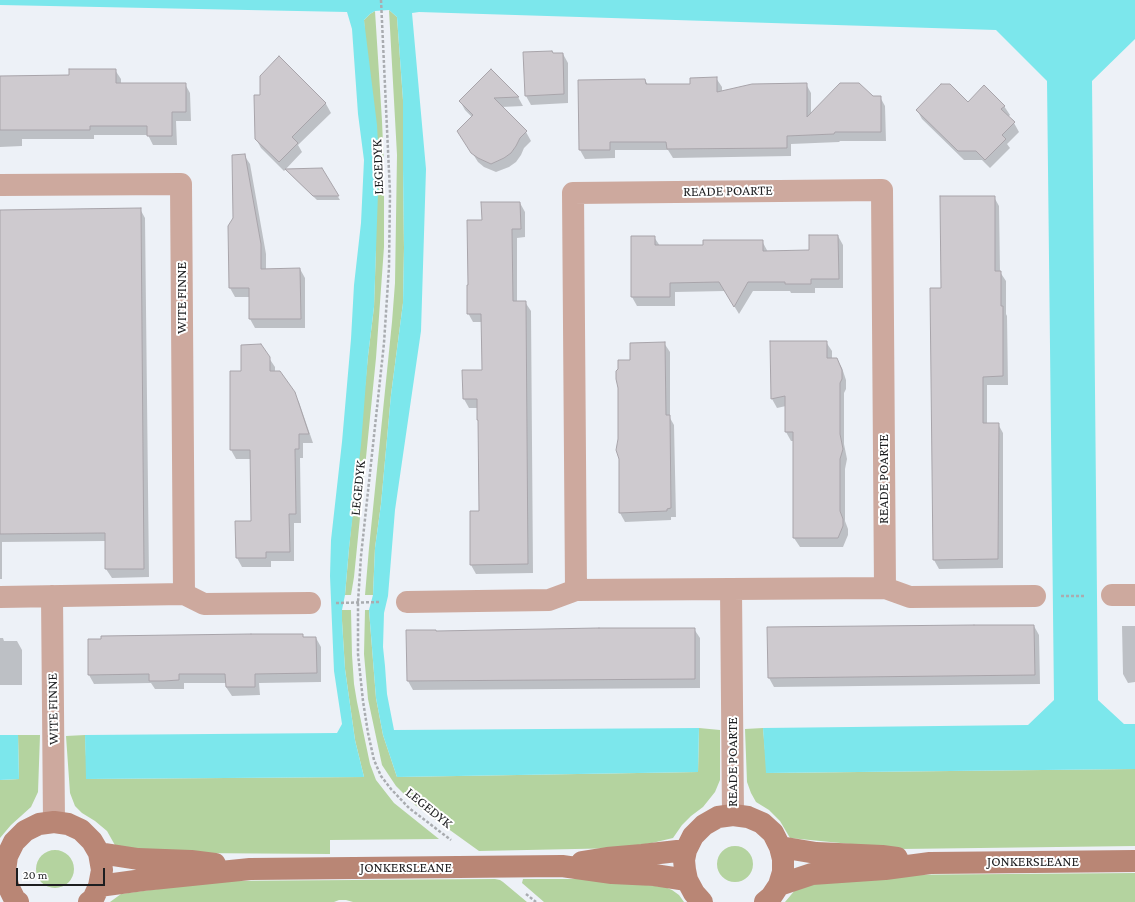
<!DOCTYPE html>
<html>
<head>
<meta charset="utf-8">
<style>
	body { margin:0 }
	#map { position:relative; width:1135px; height:902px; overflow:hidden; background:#edf1f7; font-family:"Crimson Pro",serif }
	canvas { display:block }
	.scale { position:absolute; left:16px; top:868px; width:89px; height:18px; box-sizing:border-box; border:2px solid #1d1e20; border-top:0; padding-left:5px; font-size:12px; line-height:14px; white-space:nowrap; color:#1d1e20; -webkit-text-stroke:3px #fff; paint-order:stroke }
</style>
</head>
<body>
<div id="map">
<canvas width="1135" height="902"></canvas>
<div class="scale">20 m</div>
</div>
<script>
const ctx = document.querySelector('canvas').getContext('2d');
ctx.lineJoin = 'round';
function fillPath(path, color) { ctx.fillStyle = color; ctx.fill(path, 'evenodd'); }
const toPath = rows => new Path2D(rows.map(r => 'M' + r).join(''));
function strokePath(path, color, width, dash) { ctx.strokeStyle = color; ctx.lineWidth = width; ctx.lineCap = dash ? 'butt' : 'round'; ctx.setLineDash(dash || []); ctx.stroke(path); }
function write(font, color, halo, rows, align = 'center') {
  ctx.font = font + ' "Crimson Pro",serif'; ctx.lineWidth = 4; ctx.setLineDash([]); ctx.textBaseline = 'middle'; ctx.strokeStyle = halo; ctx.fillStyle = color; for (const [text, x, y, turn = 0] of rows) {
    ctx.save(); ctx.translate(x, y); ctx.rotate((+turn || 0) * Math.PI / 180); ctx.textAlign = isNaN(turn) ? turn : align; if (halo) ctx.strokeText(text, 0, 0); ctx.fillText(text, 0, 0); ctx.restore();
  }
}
fillPath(toPath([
	[389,10,397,17,403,100,403,169,404,248,403,303,391,395,381,504,375,548,373,595,365,595,369,548,392,322,395,283,397,155],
	[375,11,382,121,384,167,384,247,376,358,354,577,351,595,345,595,349,548,368,356,374,307,376,246,364,20,370,14],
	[342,610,351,610,352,655,354,684,357,702,370,764,376,780,394,803,439,839,330,840,330,854,190,853,116,847,107,831,95,821,82,813,75,806,70,793,66,736,85,735,87,779,364,777,355,740,345,669,342,621],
	[365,610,369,610,376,698,383,735,397,777,698,772,699,728,720,730,720,780,715,792,703,807,691,816,682,825,673,838,652,843,623,848,479,851,415,805,396,786,382,765,368,699,364,654],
	[763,728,767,773,1135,769,1135,846,901,849,790,838,780,821,769,810,756,802,751,793,747,782,745,729],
	[18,735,40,735,38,792,31,807,11,825,0,838,0,780,19,779],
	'717 864a18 18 0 1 1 36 0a18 18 0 1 1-36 0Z',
	'36 869a19 19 0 1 1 38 0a19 19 0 1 1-38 0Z',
	[1135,873,1135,902,785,902,796,889,808,884,882,875],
	[495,879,500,880,503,882,527,902,353,902,346,900,339,900,334,902,110,902,121,894,216,881],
	[523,879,589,879,665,887,672,890,679,895,684,902,544,902,522,883]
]), '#b4d39f');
fillPath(toPath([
	[0,0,1135,0,1135,39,1092,81,1098,700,1124,724,1135,724,1135,769,766,773,763,728,1028,725,1054,700,1047,81,996,30,419,12,412,13,426,169,421,331,395,510,388,596,384,613,383,647,385,666,387,694,394,730,699,728,698,772,397,777,383,735,376,698,369,610,373,595,375,548,381,504,391,395,403,303,404,248,403,169,403,100,397,17,389,10,375,11,370,14,364,20,377,125,379,164,374,307,368,356,361,445,349,548,345,595,342,610,342,621,345,669,355,740,364,777,86,779,85,735,337,733,342,724,334,671,330,576,331,540,342,442,351,339,354,285,361,223,364,160,358,114,352,29,347,12,0,5],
	[0,735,18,735,19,779,0,780]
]), '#7ce7ec');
fillPath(toPath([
	[524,53,563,54,568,63,568,103,531,105,526,96],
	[279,58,326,104,331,113,298,145,302,152,284,171,261,148,256,139,261,96],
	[115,70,121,79,121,84,185,84,190,93,191,121,176,121,177,145,153,145,148,135,94,135,94,139,22,139,22,146,0,147,0,77,70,76],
	[491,71,518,97,523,106,501,107,526,132,531,141,524,148,521,155,516,162,509,167,496,172,484,167,478,162,464,140,472,117,465,110,460,101],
	[716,78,722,87,722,92,806,84,811,93,811,114,873,97,880,97,885,106,886,141,840,141,839,142,791,144,791,156,673,158,668,150,615,150,615,158,585,159,580,150,645,80,648,85,691,85],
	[968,103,1004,106,1010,115,1008,117,1014,123,1019,132,1007,144,1010,148,990,168,982,160,964,160,922,119,917,110],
	[244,155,250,164,266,254,266,270,300,269,305,278,305,328,255,328,250,319,250,297,235,297,230,288,229,226,234,218],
	[321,169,340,200,317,200,289,173,287,170],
	[994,197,999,206,1000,272,1006,281,1006,314,1007,316,1008,385,987,385,987,424,998,424,1003,433,1003,568,939,569,934,560,942,289],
	[520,203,525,212,525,237,517,238,517,302,525,302,531,311,533,573,476,574,471,565,480,512,478,408,469,408,464,399,463,371,483,371,483,322,473,322,468,313,469,286,483,221],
	[140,209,145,218,149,577,112,578,106,569,106,541,2,542,2,579,0,579,0,211],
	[838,236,843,245,843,288,815,288,815,293,791,293,790,291,753,291,739,314,725,291,675,292,675,306,637,306,632,297,654,237,660,246,704,246,762,241,768,252,810,251],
	[771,342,826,342,832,351,832,359,837,359,842,368,846,380,846,389,844,393,844,444,847,459,845,469,845,521,848,529,848,535,843,547,800,547,794,538,794,441,791,441,786,432,786,406,777,408,772,399],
	[664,343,670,352,670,418,674,425,676,517,671,517,671,520,625,522,620,513,631,361],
	[269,358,275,367,275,372,294,393,299,402,313,443,303,443,303,458,300,458,301,523,294,523,294,561,271,561,271,567,242,567,237,558,236,522,252,522,252,459,236,459,231,450,242,372],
	[1034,626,1039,635,1040,684,774,687,769,678,768,628],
	[1122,626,1135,626,1135,682,1128,683,1123,674],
	[694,629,700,638,700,688,413,690,408,681,407,631,436,632],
	[302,635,304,638,316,638,321,647,321,682,259,683,260,695,232,696,226,687,226,683,184,683,184,689,155,689,151,683,94,684,89,675],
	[0,638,3,638,4,641,17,641,22,650,22,685,0,685]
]), '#0003');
const building = toPath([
	[552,51,553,53,563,53,564,94,525,96,523,52,552,51],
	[279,56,326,103,292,137,298,143,279,162,255,139,254,95,260,95,260,76,279,56],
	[69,69,116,69,116,83,186,83,186,112,172,112,172,136,147,136,147,126,90,126,90,130,0,130,0,76,69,75,69,69],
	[491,69,519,97,494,98,527,131,520,138,516,146,511,153,504,158,491,164,478,158,471,153,457,131,473,115,459,101,491,69],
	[717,77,717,92,752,84,807,83,807,117,840,83,859,83,873,96,881,96,881,132,835,132,834,134,787,136,787,148,667,149,666,142,610,142,610,150,579,150,578,80,645,79,646,84,690,84,690,78,717,77],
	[941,84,950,84,968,102,984,85,1005,106,1001,109,1015,122,1002,135,1006,139,985,160,976,151,958,151,916,110,941,84],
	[245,154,261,244,261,269,300,268,301,319,249,319,249,288,229,288,228,226,233,218,232,155,245,154],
	[322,168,339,196,313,196,285,169,322,168],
	[940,196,995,196,995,271,1001,271,1001,306,1003,306,1003,376,983,377,983,423,999,423,998,559,933,560,930,288,941,288,940,196],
	[481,202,520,202,521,229,512,229,513,301,526,301,528,564,470,565,470,511,479,511,478,420,477,420,477,399,463,399,462,370,482,370,481,314,467,314,467,285,468,285,467,220,482,220,481,202],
	[141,208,144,569,105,569,105,533,0,534,0,210,141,208],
	[809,235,838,235,839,279,811,279,811,284,785,284,785,282,748,282,734,307,719,282,670,283,670,297,631,297,631,236,655,236,655,245,703,245,703,240,763,240,763,251,809,250,809,235],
	[770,341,827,341,827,358,837,358,842,370,842,379,840,383,840,434,843,449,840,459,840,511,843,519,843,526,838,538,793,538,793,432,785,432,785,396,771,399,770,341],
	[665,342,666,415,670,415,671,508,667,509,667,511,619,513,619,459,616,450,618,439,618,388,616,379,616,371,618,369,618,360,630,360,630,343,665,342],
	[261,344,270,357,270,371,280,371,295,392,309,434,299,434,299,449,295,449,296,514,289,514,290,552,266,552,266,558,236,558,235,521,251,521,250,450,230,450,230,371,241,371,241,345,261,344],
	[974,625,1034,625,1035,675,768,678,767,627,974,625],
	[599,628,695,628,695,679,407,681,406,630,436,630,436,631,599,628],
	[251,634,303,634,303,637,316,637,317,673,255,674,255,687,226,687,225,674,179,674,179,680,164,681,149,681,149,674,88,675,88,639,101,639,101,636,251,634]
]);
fillPath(building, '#cecacf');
strokePath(building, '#a8a4aa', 1);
strokePath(toPath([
	[381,0,390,193,389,267,384,343,361,556,358,602,358,654,363,701,368,733,374,760,381,776,391,789,409,808,451,840],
	[1061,596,1086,596],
	[336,603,381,602],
	[526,894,536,902]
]), '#a9acb0', 2.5, [3, 2]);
strokePath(toPath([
	[0,185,181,184,184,594,0,597],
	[882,190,885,588,576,590,573,193,882,190],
	[885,588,910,597,1035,596],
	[731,589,733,815],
	[184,594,204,604,310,603],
	[1112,595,1135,595],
	[52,596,54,822],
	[407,602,549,600,576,590]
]), '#cda99e', 22);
strokePath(toPath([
	[780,847,816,853,882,856,897,858],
	[99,853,138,859,191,861,215,864],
	[582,862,607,858,642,855,686,850],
	[779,885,812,874,885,869,930,863,1135,861],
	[99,886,143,880,250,869,562,866,612,873,654,875,687,880],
	[18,902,15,900,8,886,5,871,7,856,14,842,25,831,39,824,54,822,68,824,81,830,92,841,99,853,102,870,99,886,93,899,89,902],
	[702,902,694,893,687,880,685,870,684,860,686,850,693,836,704,825,718,817,733,815,748,817,762,823,773,833,780,847,783,859,783,872,779,885,771,897,765,902]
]), '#b98675', 22);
write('14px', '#1d1e20', '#fff', [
	["LEGEDYK",378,167,-92],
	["READE POARTE",728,191,-1],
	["WITE FINNE",182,298,-90],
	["READE POARTE",884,479,-90],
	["LEGEDYK",358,488,-84],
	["WITE FINNE",53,709,-91],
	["READE POARTE",733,762,-90],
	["LEGEDYK",429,808,39],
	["JONKERSLEANE",1033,862],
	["JONKERSLEANE",406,868]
]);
</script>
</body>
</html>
